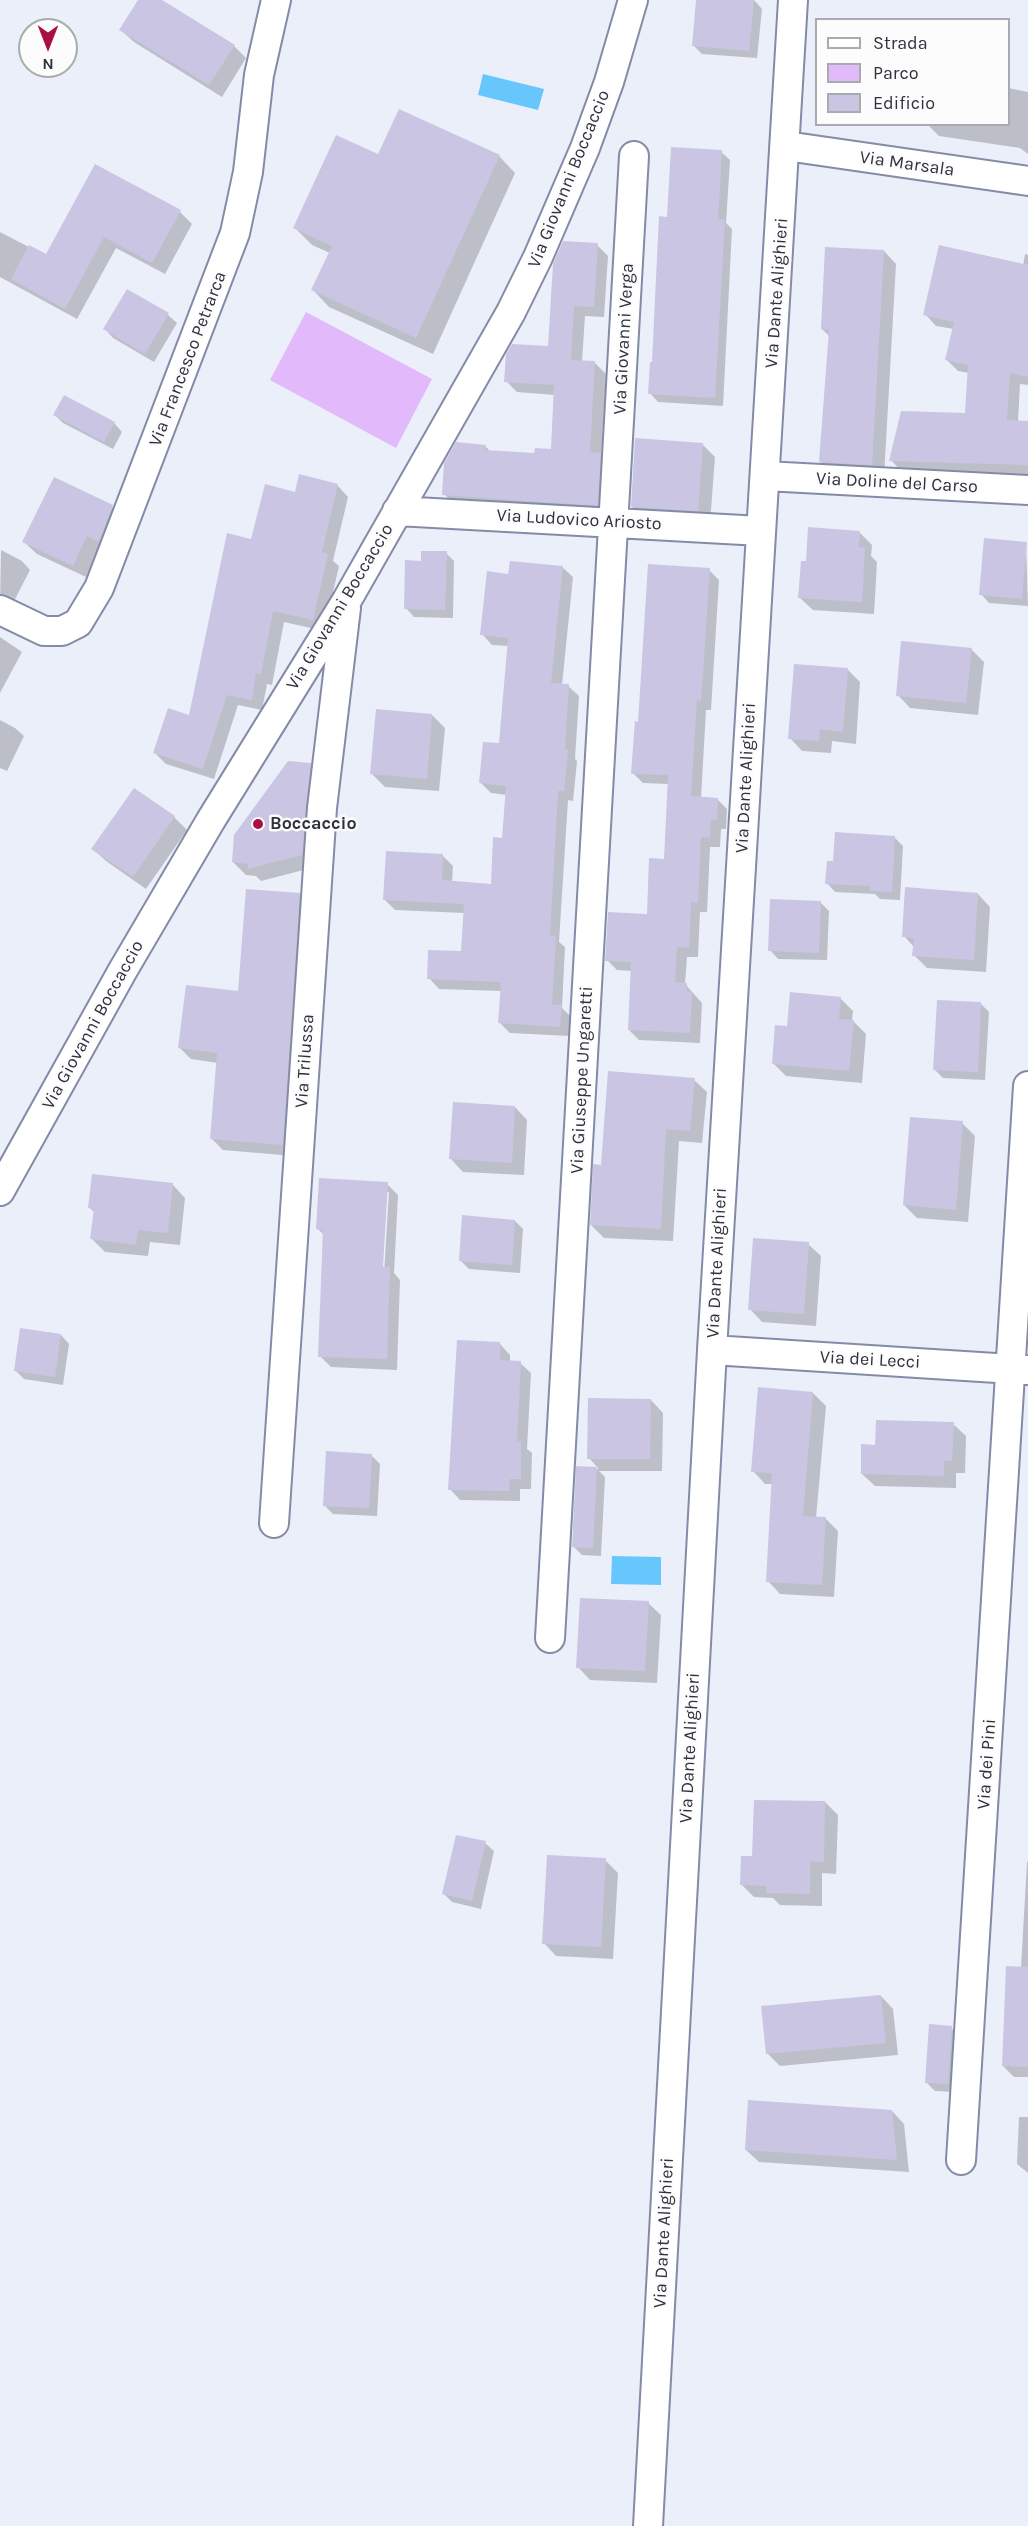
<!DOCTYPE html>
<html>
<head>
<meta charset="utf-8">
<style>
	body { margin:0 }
	#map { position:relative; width:1028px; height:2526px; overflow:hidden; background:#ebeffa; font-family:Karla,sans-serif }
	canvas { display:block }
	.legend { position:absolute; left:815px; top:18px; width:195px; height:108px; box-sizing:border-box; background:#fcfcfc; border:2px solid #aaabb0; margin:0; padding:8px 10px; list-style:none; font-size:18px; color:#2f323d }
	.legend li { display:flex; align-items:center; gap:12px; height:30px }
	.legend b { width:30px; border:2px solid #aaabb0 }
	.north { position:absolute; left:18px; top:18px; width:60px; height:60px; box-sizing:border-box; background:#fcfcfc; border:2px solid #aaabb0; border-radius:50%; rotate:180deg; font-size:16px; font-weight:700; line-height:24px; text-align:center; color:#2f323d }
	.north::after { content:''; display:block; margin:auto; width:21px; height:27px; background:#a81243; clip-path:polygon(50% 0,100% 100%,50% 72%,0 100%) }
</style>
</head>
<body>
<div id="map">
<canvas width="1028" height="2526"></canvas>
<ul class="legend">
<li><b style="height:8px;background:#fff"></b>Strada</li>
<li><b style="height:16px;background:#e2b9fb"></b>Parco</li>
<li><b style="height:16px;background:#cac5e2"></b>Edificio</li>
</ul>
<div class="north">N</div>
</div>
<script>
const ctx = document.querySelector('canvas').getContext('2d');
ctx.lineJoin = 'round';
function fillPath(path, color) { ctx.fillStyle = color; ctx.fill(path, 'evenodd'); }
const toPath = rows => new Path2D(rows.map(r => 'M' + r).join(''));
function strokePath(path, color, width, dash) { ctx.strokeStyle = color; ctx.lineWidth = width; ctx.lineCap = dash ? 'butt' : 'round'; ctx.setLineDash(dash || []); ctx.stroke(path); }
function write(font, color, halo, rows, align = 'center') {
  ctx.font = font + ' Karla,sans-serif'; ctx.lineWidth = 5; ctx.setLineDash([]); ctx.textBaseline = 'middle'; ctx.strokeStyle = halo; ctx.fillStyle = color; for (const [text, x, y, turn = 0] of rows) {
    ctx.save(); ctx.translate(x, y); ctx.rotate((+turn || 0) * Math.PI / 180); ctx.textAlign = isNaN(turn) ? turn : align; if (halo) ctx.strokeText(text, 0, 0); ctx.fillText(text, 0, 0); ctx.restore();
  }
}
fillPath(toPath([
	[306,312,432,379,396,448,270,380]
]), '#e2b9fb');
fillPath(toPath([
	[483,74,544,89,538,110,478,95],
	[612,1556,661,1557,661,1585,611,1584]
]), '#67c7fc');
fillPath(toPath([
	[140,0,159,0,234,46,246,58,222,97,134,42,121,30],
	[698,0,754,0,762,9,757,58,702,54,694,46],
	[1008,88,1028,92,1028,154,1020,148,939,136,927,124,1008,124],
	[721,152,730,160,726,223,732,229,723,406,658,402,650,393,669,218],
	[379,156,499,156,515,173,433,354,329,307,313,290,330,253,312,245,295,228],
	[180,212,192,224,165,274,116,248,77,319,0,277,0,232,46,256],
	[597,245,608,256,604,317,585,316,582,362,595,363,606,374,601,456,611,465,608,516,455,505,444,494,485,446,491,452,536,455,552,451,555,395,517,392,506,381,550,347],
	[884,251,896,264,884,477,833,474,821,462,830,337,822,329],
	[1025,254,1028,255,1028,385,1020,384,1018,422,1028,423,1028,482,1020,475,902,472,891,460,966,414,969,373,958,371,947,360,954,329,936,326,925,314,1023,266],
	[128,291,168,315,177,323,154,362,113,338,105,329],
	[55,415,114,423,122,432,113,449,63,423],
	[703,445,715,457,710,523,645,519,632,507],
	[337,485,348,497,333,561,339,566,324,631,284,622,272,685,267,684,262,710,238,705,214,779,166,764,155,753,190,716,252,540,296,493],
	[112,507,125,519,100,547,86,577,37,554,24,542],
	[859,532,872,545,871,556,877,562,874,614,813,610,800,598,807,563],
	[1026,543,1028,606,989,603,981,594],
	[1,550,22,561,30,570,13,603,0,604],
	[446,553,454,561,453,618,414,617,406,608,423,562],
	[562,567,573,577,562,685,568,686,579,696,575,759,577,761,573,801,568,800,559,942,565,947,562,1008,571,1017,570,1036,510,1033,500,1023,502,991,439,989,429,978,463,953,465,913,395,910,385,900,442,855,453,866,452,883,492,886,504,840,507,795,491,793,481,783,501,745,509,646,492,645,482,634,510,575],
	[709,570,719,580,711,710,706,710,701,798,717,799,727,809,726,829,721,829,720,847,710,847,707,912,700,912,698,957,687,957,685,984,702,1003,700,1043,639,1040,629,1030,632,971,617,970,607,960,648,915,665,860,669,784,643,783,633,773,639,723],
	[0,637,22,652,0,693],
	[971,649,984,662,978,715,910,708,898,695],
	[848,670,860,682,856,744,832,741,831,753,802,751,790,738],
	[432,715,445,728,439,791,385,787,372,774],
	[0,720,15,728,24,736,7,771,0,768],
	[310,765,323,777,315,867,261,881,256,876,246,875,233,862],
	[134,790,174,817,187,830,146,889,106,861,93,849],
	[895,838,903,846,900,900,880,899,875,894,835,892,827,883,834,863],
	[299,894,311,906,294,1156,223,1150,211,1138,218,1063,191,1059,179,1047,239,993],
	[978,894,990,907,986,972,927,968,914,955,914,947,904,936],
	[820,902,829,911,827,960,778,959,770,950],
	[840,998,853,1011,852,1020,866,1034,862,1083,786,1076,773,1063,788,1028],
	[981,1004,989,1012,985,1080,943,1078,935,1070],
	[694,1080,707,1092,702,1143,679,1141,673,1241,604,1238,591,1225,602,1166],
	[515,1107,527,1120,524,1175,463,1172,451,1159],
	[962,1123,975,1136,968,1222,917,1218,904,1205],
	[387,1184,398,1195,394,1273,400,1280,397,1370,331,1367,320,1356,324,1235,318,1229],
	[386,1192,389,1192,384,1274,381,1274],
	[173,1185,185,1198,180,1245,150,1242,148,1256,105,1252,92,1239,95,1213,90,1208],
	[515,1221,523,1229,520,1273,469,1269,460,1260],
	[808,1244,821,1256,816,1326,762,1322,750,1309],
	[61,1335,69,1344,63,1385,24,1379,16,1371],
	[500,1344,510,1355,510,1362,520,1363,531,1373,527,1449,532,1453,531,1489,520,1489,520,1501,460,1500,450,1489],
	[813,1393,826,1406,816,1518,825,1518,838,1531,834,1597,780,1594,768,1581,773,1484,765,1484,753,1471],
	[651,1400,663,1413,662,1471,599,1471,605,1477,601,1556,582,1555,573,1546,578,1468,599,1469,589,1458],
	[953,1424,966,1436,965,1473,956,1473,956,1488,875,1486,862,1474,877,1446],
	[371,1455,380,1464,377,1516,333,1514,325,1506],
	[648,1603,661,1615,657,1683,590,1680,578,1667],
	[825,1802,838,1815,836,1874,822,1873,822,1906,780,1905,773,1898,754,1897,742,1885,754,1858],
	[485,1843,494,1851,481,1909,452,1902,444,1894],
	[605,1860,618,1873,613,1959,556,1956,544,1943],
	[1027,1862,1028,1862,1028,2077,1014,2077,1003,2066,1021,1968],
	[881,1996,893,2009,898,2055,780,2066,767,2053],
	[951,2028,960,2036,956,2092,935,2091,926,2082],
	[892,2111,904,2124,909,2172,759,2162,746,2150],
	[1019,2117,1028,2117,1028,2173,1017,2164]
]), '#0003');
fillPath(toPath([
	[138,0,162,0,235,45,209,85,119,30],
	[696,0,754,0,749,51,692,46],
	[399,109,500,155,416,338,311,290,332,246,293,228,336,135,378,154],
	[671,147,722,150,718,219,725,219,715,398,648,394,650,362,652,362,659,216,667,217],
	[95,164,181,210,152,263,104,237,65,309,11,279,29,245,46,254],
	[563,241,598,243,594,307,574,306,571,360,595,361,590,452,601,453,598,506,442,495,444,463,456,442,486,445,485,450,534,453,535,448,551,449,554,385,504,382,506,354,512,344,548,346,553,264],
	[939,245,1028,265,1028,377,1010,373,1007,420,1028,421,1028,465,889,461,901,411,965,413,968,365,945,360,954,322,923,315],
	[825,247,884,250,872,465,819,462,829,330,821,329],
	[127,289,169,313,145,354,103,329],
	[64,395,115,422,104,442,53,415],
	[635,438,703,443,698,511,631,507],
	[299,474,338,484,322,552,328,554,313,620,273,611,261,674,256,673,252,700,227,695,203,769,153,753,168,708,189,715,227,533,251,539,265,484,295,492],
	[54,477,113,505,99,542,87,536,73,566,22,542],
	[808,527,860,531,859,547,865,548,862,602,798,598,801,561,806,561],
	[984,538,1027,542,1022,599,979,595],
	[421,551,447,551,445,610,404,609,405,560,421,561],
	[510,561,563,566,551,683,569,684,565,749,568,750,564,791,558,791,550,935,556,936,552,1005,562,1005,560,1027,498,1023,501,982,427,979,428,950,461,951,464,904,383,900,386,851,443,854,442,880,491,884,493,837,502,838,506,786,479,783,483,742,499,743,508,638,480,635,487,571,508,574],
	[648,564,710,568,701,701,697,700,691,796,718,798,717,820,711,820,710,838,701,837,698,903,691,902,689,948,677,947,675,982,687,983,687,991,692,992,690,1033,628,1030,631,962,605,961,608,912,647,914,649,858,664,859,668,775,631,774,635,721,638,722],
	[901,641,972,648,966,703,896,696],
	[794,664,848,668,843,732,820,729,819,741,788,739],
	[376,709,432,714,427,779,370,774],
	[288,761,311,763,302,855,247,869,248,864,232,862,234,835],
	[134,788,175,816,133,877,91,849],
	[835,832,895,836,892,892,870,891,870,886,825,884,827,861,833,861],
	[905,887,978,893,974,960,912,956,914,938,902,937],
	[246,889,300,893,283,1145,210,1139,217,1053,178,1048,186,985,238,991],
	[770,899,821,901,819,953,768,951],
	[790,992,841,997,839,1019,854,1020,849,1071,772,1064,775,1025,787,1026],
	[937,1000,981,1002,978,1072,933,1070],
	[608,1071,695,1078,690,1131,666,1129,661,1229,590,1225,593,1164,601,1165],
	[453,1102,515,1106,512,1163,449,1159],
	[910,1117,963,1121,956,1210,903,1205],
	[92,1174,173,1183,168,1233,138,1230,136,1245,90,1239,94,1209,88,1208],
	[319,1178,388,1182,383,1267,390,1267,387,1359,318,1357,323,1230,316,1229],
	[462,1215,515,1220,512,1265,459,1261],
	[753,1238,809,1242,804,1314,748,1310],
	[20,1328,61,1334,55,1377,14,1371],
	[457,1340,500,1342,500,1360,521,1361,517,1441,521,1441,521,1479,510,1479,509,1491,448,1490],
	[758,1387,813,1392,803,1516,826,1517,822,1585,766,1582,772,1473,751,1472],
	[588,1398,651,1399,650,1459,587,1459],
	[876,1420,954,1422,952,1461,944,1461,944,1476,861,1474,861,1444,875,1445],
	[326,1451,372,1454,369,1508,323,1506],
	[576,1466,597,1467,593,1548,572,1547],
	[580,1598,649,1601,645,1671,576,1668],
	[754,1800,825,1801,824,1862,810,1861,810,1894,766,1893,766,1886,740,1885,741,1856,752,1856],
	[456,1835,486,1841,472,1901,442,1894],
	[547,1855,606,1858,601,1947,542,1944],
	[1006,1966,1028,1967,1028,2067,1002,2066],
	[881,1995,886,2043,766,2054,761,2006],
	[929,2024,952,2026,948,2084,925,2083],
	[748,2100,892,2110,897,2160,745,2150]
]), '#cac5e2');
const street = toPath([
	[786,146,1028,181],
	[765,476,1028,490],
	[397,511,761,531],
	[0,610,44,631,62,631,78,623,99,588,235,233,248,172,259,75,276,0],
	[0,1191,123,970,211,820,347,600,511,312,538,257,585,148,609,82,633,0],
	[712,1350,1028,1370],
	[274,1523,322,808,346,608],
	[550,1638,634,156],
	[961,2160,1028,1086],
	[648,2526,712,1350,793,0]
]);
strokePath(street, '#848ba6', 32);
strokePath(street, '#fff', 28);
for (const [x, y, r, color] of [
	[258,824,6,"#a81243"]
]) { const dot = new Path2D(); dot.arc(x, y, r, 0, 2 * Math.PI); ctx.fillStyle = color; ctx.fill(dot); strokePath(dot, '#fcfcfc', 2); }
write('18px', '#2f323d', '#fcfcfc', [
	["Via Marsala",907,164,8],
	["Via Giovanni Boccaccio",569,179,-68],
	["Via Dante Alighieri",777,293,-86],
	["Via Giovanni Verga",624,339,-87],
	["Via Francesco Petrarca",188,359,-69],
	["Via Doline del Carso",897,483,3],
	["Via Ludovico Ariosto",579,520,3],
	["Via Giovanni Boccaccio",340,607,-59],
	["Via Dante Alighieri",746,778,-87],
	["Via Giovanni Boccaccio",93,1025,-61],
	["Via Trilussa",305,1061,-86],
	["Via Giuseppe Ungaretti",582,1080,-87],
	["Via Dante Alighieri",717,1263,-87],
	["Via dei Lecci",870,1360,3],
	["Via Dante Alighieri",690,1748,-87],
	["Via dei Pini",987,1764,-86],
	["Via Dante Alighieri",664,2233,-87]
]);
write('bold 18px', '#2f323d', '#fcfcfc', [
	["Boccaccio",270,824]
], 'left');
</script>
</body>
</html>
